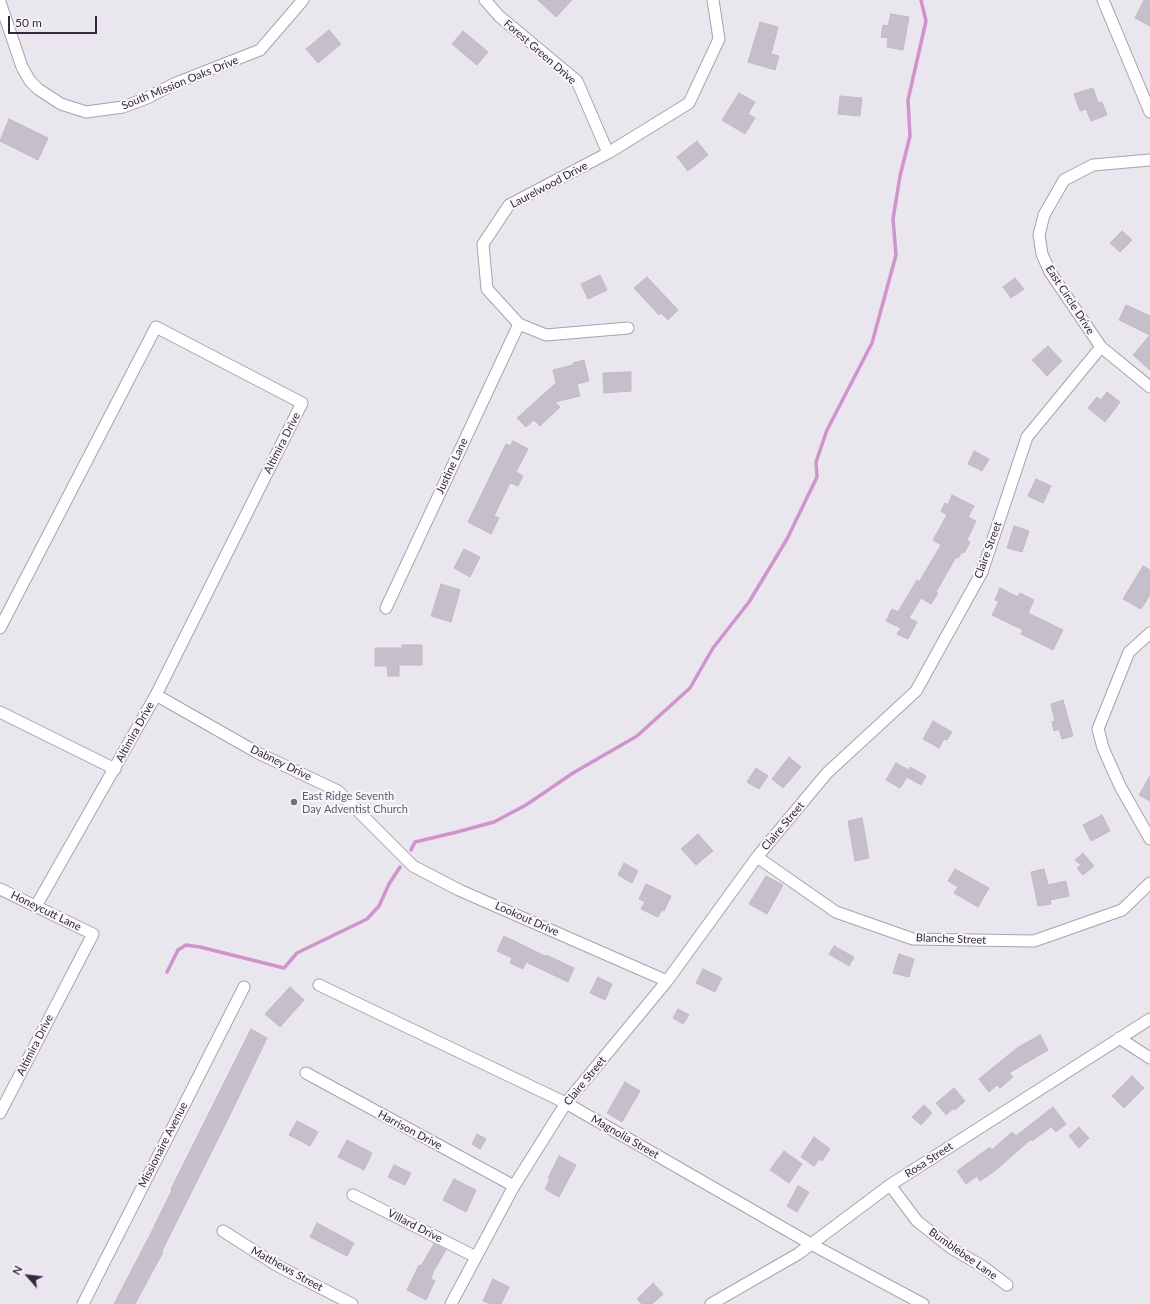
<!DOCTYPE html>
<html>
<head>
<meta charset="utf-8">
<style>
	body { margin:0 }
	#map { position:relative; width:1150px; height:1304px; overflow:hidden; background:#eae6ee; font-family:Lato,sans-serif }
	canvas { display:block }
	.north { position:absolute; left:8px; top:1256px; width:40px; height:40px; -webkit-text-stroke:3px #f8f7fa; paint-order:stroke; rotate:298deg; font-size:11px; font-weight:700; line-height:16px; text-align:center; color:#36263f }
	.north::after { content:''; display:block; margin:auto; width:14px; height:18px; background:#36263f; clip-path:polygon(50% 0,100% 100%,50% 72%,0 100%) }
	.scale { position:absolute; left:8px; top:16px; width:89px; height:18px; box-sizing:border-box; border:2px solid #36263f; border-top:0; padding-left:5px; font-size:12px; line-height:14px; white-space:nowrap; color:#36263f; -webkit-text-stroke:3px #f8f7fa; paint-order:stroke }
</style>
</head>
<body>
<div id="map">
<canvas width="1150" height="1304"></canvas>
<div class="north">N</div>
<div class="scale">50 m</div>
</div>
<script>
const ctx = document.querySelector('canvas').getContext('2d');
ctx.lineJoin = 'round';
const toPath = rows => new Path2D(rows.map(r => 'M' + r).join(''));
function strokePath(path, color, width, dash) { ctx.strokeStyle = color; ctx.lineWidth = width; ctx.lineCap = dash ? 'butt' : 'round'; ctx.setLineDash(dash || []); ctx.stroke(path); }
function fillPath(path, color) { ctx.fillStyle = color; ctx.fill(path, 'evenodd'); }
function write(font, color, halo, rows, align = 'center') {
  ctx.font = font + ' Lato,sans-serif'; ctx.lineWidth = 4; ctx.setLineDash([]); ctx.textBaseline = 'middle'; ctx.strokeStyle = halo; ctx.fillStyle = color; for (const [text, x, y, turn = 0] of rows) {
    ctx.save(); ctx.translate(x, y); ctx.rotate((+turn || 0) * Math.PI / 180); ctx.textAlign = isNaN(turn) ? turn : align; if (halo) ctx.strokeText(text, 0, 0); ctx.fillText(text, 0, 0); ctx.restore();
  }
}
strokePath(toPath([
	[411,850,415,842,457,832,494,822,526,805,573,773,637,736,690,688,713,648,749,602,787,539,817,477,816,462,827,430,872,343,896,255,893,219,900,176,910,136,908,100,926,21,921,0],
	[167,972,178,950,186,945,200,947,284,968,297,953,367,919,379,906,389,884,400,867]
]), '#ce94cb', 3.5);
const building = toPath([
	[538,0,572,0,556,17,538,0],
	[1144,0,1150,0,1150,26,1135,18,1144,0],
	[891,14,909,17,903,50,887,47,888,38,881,37,883,25,888,26,891,14],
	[760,22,778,27,771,54,779,56,775,70,748,62,760,22],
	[329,30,341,44,318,63,306,49,329,30],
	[463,31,488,52,477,65,452,44,463,31],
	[1093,88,1098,103,1102,102,1107,115,1091,121,1086,109,1080,111,1074,94,1093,88],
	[739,93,755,102,748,114,755,118,745,134,722,120,739,93],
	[840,96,862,98,860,116,838,114,840,96],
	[9,119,48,138,38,160,0,141,9,119],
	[697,141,708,155,688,171,677,157,697,141],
	[1122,231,1132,240,1120,252,1110,243,1122,231],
	[600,275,607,290,588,299,581,284,600,275],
	[647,277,678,310,668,320,661,313,659,315,634,288,647,277],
	[1015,278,1024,289,1011,298,1003,287,1015,278],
	[1126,305,1150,316,1150,335,1119,320,1126,305],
	[1150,335,1150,370,1133,355,1150,335],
	[1048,346,1062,361,1047,376,1032,360,1048,346],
	[584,360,589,381,577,384,580,396,555,402,560,407,540,426,534,420,526,427,517,418,556,383,553,370,573,365,573,363,584,360],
	[631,372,631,391,604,393,603,373,631,372],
	[1107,392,1120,402,1105,422,1088,408,1097,397,1101,400,1107,392],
	[513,441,528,449,516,472,523,476,518,486,510,483,494,516,499,518,491,534,468,522,506,444,510,446,513,441],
	[974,451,989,459,982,471,968,464,974,451],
	[1036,479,1051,486,1043,503,1028,496,1036,479],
	[952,495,974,506,968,517,976,521,967,540,970,542,964,553,962,552,958,558,956,557,936,592,938,593,931,604,921,598,909,618,917,622,908,639,897,634,901,628,886,621,892,609,898,612,917,580,919,582,941,545,933,540,947,515,941,511,945,503,948,505,952,495],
	[1014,526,1029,531,1022,552,1007,548,1014,526],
	[464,549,480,557,470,577,454,568,464,549],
	[1143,566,1150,570,1150,595,1141,609,1123,599,1143,566],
	[441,584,460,590,451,622,431,616,441,584],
	[1000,588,1018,597,1020,593,1034,600,1028,613,1063,630,1053,650,1021,634,1023,630,992,615,999,601,995,600,1000,588],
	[402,645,422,645,422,665,399,665,399,676,388,676,387,666,375,666,375,648,402,648,402,645],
	[1063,700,1073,736,1062,739,1059,729,1054,731,1052,722,1055,721,1051,704,1063,700],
	[933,721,952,732,947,740,944,739,939,748,923,739,933,721],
	[789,757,801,767,783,788,772,779,789,757],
	[896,763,909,770,910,767,926,776,921,785,907,777,900,788,886,780,896,763],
	[756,768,768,776,759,789,747,782,756,768],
	[1150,776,1150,801,1139,795,1150,776],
	[1102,815,1110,831,1091,841,1083,825,1102,815],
	[862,818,869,858,855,861,848,821,862,818],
	[698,834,713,851,696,865,681,849,698,834],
	[1083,853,1094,866,1083,875,1077,868,1081,865,1075,860,1083,853],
	[624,863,638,871,632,883,618,875,624,863],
	[955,869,989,888,978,907,954,893,958,887,948,881,955,869],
	[1044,869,1048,885,1066,881,1069,896,1050,900,1051,904,1038,906,1031,872,1044,869],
	[766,876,783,885,767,914,749,904,766,876],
	[646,884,671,896,664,911,662,910,658,917,641,909,645,902,639,899,646,884],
	[504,936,545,956,546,955,574,968,568,982,526,962,523,969,510,963,512,958,497,951,504,936],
	[834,946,854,957,849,966,829,954,834,946],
	[899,954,914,959,909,977,893,973,899,954],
	[703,969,722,978,715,992,696,983,703,969],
	[598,977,612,984,605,1000,590,993,598,977],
	[290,987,304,1000,280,1027,265,1014,290,987],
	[678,1009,689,1015,683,1024,673,1018,678,1009],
	[251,1029,267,1038,226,1123,162,1251,163,1252,135,1304,114,1304,150,1235,172,1190,171,1189,251,1029],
	[1040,1035,1048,1050,1009,1073,1013,1077,1000,1088,997,1085,989,1092,979,1079,1017,1048,1040,1035],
	[1132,1076,1144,1088,1124,1108,1112,1096,1132,1076],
	[625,1082,640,1091,622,1122,607,1113,625,1082],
	[954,1088,965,1101,955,1110,954,1108,946,1115,936,1103,954,1088],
	[924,1105,932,1113,921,1125,912,1117,924,1105],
	[1053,1107,1066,1124,1056,1132,1051,1127,1032,1141,1031,1139,996,1170,980,1181,977,1176,966,1184,957,1171,990,1147,992,1150,1012,1132,1016,1136,1053,1107],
	[297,1121,318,1132,310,1146,289,1135,297,1121],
	[1079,1127,1089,1138,1079,1148,1069,1136,1079,1127],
	[477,1134,486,1139,480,1149,472,1144,477,1134],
	[814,1137,830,1149,822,1161,819,1159,814,1166,801,1157,814,1137],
	[347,1140,372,1153,364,1170,338,1157,347,1140],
	[784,1151,802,1164,789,1183,770,1170,784,1151],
	[559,1156,576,1165,559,1197,545,1189,550,1179,548,1178,559,1156],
	[394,1165,411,1173,405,1185,388,1177,394,1165],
	[454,1179,476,1190,466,1212,443,1200,454,1179],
	[798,1186,809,1192,797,1212,787,1206,798,1186],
	[317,1223,354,1243,347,1256,310,1237,317,1223],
	[434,1244,446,1250,433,1272,431,1279,435,1281,426,1300,407,1290,419,1265,421,1266,434,1244],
	[493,1279,509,1287,501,1304,490,1304,483,1301,493,1279],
	[653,1283,663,1294,652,1304,642,1304,637,1299,653,1283]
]);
fillPath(building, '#c5bfcc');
strokePath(building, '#c0b9c7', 1);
const minor = toPath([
	[485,0,499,16,577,81,608,153],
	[1103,0,1150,112],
	[0,2,22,67,30,81,38,89,61,104,86,112,123,107,147,98,176,83,260,50,303,0],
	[1150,160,1093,165,1064,180,1044,215,1039,235,1042,254,1050,272,1101,347,1150,387],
	[628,328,546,335,519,324,487,289,483,244,509,205,608,153,689,103,719,39,713,0],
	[386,608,519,324],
	[0,628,156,327,302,403,156,695,36,906],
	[1150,633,1129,652,1098,729,1103,748,1120,786,1150,839],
	[156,695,258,753,338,791,413,866,459,890,667,981],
	[0,712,115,769],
	[757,857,836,912,913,939,1034,941,1122,910,1150,883],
	[0,889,93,934,0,1113],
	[319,985,566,1103,811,1244,923,1304],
	[1119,1038,1150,1058],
	[306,1073,514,1186],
	[890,1185,917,1221,951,1248,982,1266,1007,1285],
	[353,1195,476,1257],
	[223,1231,278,1266,352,1304],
	[83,1304,244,987],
	[451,1304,514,1186,566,1103,667,981,757,857,827,773,916,691,982,572,1027,437,1101,347],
	[711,1304,798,1254,890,1185,1150,1019]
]);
strokePath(minor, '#a9a1af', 13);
strokePath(minor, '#fff', 11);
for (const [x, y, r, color] of [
	[294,802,4,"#6b7280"]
]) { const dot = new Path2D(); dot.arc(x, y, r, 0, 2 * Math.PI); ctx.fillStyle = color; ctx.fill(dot); strokePath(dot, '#f8f7fa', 1.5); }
write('11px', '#36263f', '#f8f7fa', [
	["Forest Green Drive",540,52,41],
	["South Mission Oaks Drive",180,83,-22],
	["Laurelwood Drive",549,185,-28],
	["East Circle Drive",1070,300,57],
	["Altimira Drive",282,443,-63],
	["Justine Lane",452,466,-65],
	["Claire Street",988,550,-70],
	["Altimira Drive",135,732,-61],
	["Dabney Drive",281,763,26],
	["Claire Street",783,826,-50],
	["Honeycutt Lane",46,911,26],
	["Lookout Drive",527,919,24],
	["Blanche Street",951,939,2],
	["Altimira Drive",35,1045,-63],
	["Claire Street",585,1081,-51],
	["Harrison Drive",410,1130,28],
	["Magnolia Street",625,1137,30],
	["Missionaire Avenue",163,1145,-63],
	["Rosa Street",929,1160,-33],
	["Villard Drive",415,1226,27],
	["Bumblebee Lane",963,1254,35],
	["Matthews Street",287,1269,29]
]);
write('11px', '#5b616d', '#f8f7fa', [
	["East Ridge Seventh",302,796],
	["Day Adventist Church",302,809]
], 'left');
</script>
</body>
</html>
